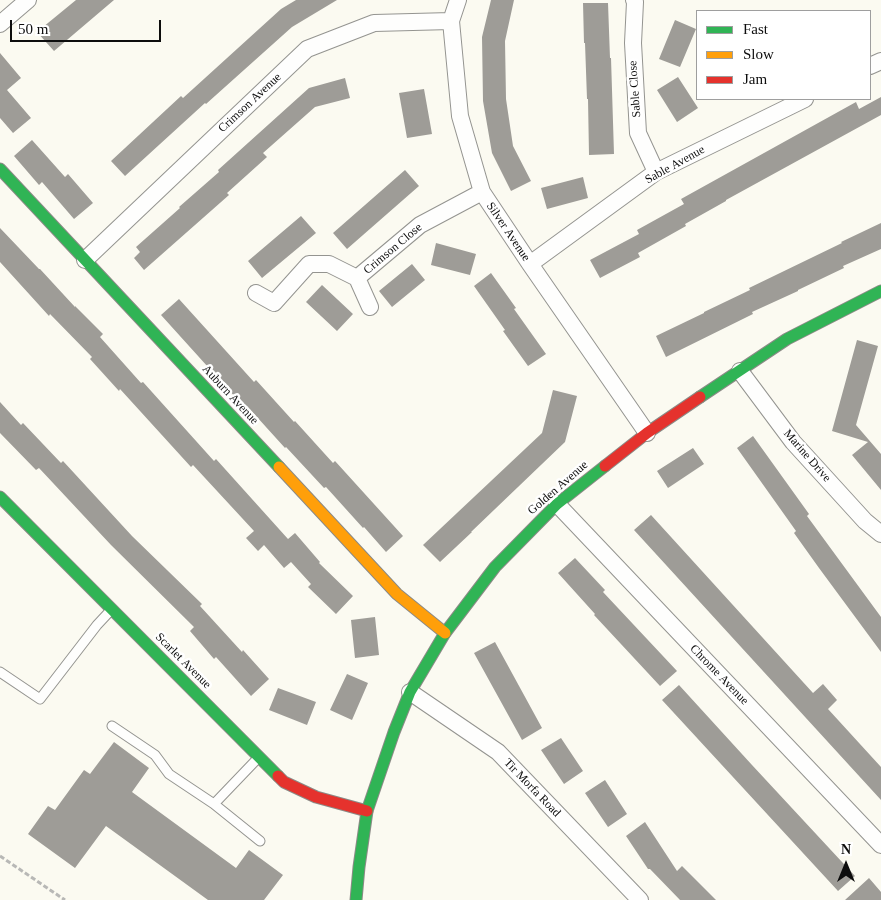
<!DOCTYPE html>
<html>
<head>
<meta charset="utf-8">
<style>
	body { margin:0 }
	#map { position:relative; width:881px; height:900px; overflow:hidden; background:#fbfaf1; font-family:"Times New Roman",serif }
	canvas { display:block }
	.legend { position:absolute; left:696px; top:10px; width:175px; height:90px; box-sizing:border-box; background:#fff; border:1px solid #9e9e9e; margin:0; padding:6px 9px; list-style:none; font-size:15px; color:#0d0d0d }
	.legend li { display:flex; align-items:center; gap:10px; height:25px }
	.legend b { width:25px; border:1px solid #9e9e9e }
	.north { position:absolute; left:821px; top:840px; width:50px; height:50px; -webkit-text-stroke:4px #fff; paint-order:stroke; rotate:0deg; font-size:14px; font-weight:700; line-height:20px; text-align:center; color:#0d0d0d }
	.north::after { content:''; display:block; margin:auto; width:18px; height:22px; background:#0d0d0d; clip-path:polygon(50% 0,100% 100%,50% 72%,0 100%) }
	.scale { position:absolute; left:10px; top:20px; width:151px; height:22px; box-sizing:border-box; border:2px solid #0d0d0d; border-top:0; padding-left:6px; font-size:15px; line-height:18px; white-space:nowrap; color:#0d0d0d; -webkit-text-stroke:4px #fff; paint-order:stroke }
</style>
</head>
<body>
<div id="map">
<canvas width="881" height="900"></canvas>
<ul class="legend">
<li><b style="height:6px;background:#30b455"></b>Fast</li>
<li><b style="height:6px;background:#ff9f0a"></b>Slow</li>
<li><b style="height:6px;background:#e5322d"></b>Jam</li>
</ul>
<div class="north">N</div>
<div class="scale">50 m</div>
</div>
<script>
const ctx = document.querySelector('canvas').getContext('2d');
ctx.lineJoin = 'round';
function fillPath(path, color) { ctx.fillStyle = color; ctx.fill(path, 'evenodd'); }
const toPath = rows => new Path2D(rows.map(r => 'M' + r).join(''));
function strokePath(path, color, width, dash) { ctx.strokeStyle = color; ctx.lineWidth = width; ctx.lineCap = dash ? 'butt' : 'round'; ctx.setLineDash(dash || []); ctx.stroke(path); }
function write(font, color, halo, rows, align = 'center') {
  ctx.font = font + ' "Times New Roman",serif'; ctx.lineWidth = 5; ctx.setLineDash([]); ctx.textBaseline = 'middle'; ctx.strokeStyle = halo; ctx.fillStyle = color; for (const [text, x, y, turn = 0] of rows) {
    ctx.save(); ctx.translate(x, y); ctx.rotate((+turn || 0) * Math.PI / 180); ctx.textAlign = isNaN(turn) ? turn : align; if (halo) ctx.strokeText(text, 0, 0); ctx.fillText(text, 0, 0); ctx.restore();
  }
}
fillPath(toPath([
	[76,0,114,0,54,51,37,32],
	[296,0,337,0,292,27,206,104,205,103,125,176,111,161,181,96,183,98,281,9],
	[491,0,514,0,505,41,506,99,513,146,531,181,511,191,492,153,483,101,482,37],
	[583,3,608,3,610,58,611,58,614,154,589,155,588,99,587,99,585,43,584,43],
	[675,20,696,29,680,67,659,59],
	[0,53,21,78,7,90,31,118,13,133,0,118],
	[678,77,698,108,677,122,657,90],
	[345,78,350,98,315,107,263,153,267,157,227,193,229,195,144,270,134,258,140,252,136,247,180,208,179,207,219,172,218,170,309,88],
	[424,89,432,134,407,138,399,93],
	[881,97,881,115,726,200,726,201,685,224,686,226,638,253,640,257,600,278,590,260,639,234,637,230,684,204,681,199,856,102,859,109],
	[32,140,65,177,68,174,93,203,74,219,42,182,39,185,14,156],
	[405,170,419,186,347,249,333,233],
	[583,177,588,198,547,209,541,188],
	[301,216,316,233,262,278,248,261],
	[881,223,881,249,843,266,844,268,798,290,798,291,752,312,753,314,666,357,656,336,704,313,704,312,750,290,749,288,842,243,841,242],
	[0,228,39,269,40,269,75,307,75,306,103,334,100,337,141,383,143,382,214,461,216,459,288,539,295,533,320,562,319,563,353,596,336,614,308,587,311,584,291,562,284,568,264,545,258,551,246,538,254,531,193,465,191,467,120,389,119,391,90,359,92,357,50,314,49,316,0,262],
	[436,243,476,254,470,275,431,265],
	[412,264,425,280,392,307,379,291],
	[491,273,516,308,514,309,546,354,528,366,503,331,505,330,474,286],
	[322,285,353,314,337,331,306,302],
	[179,299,254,382,256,380,294,422,295,421,333,463,335,461,403,536,386,552,364,527,363,528,326,487,324,488,286,447,285,448,247,406,245,408,161,315],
	[857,340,878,346,856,425,881,454,881,490,852,455,868,442,832,431],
	[553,390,577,396,565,442,471,532,472,532,440,562,423,545,542,433],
	[0,402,21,425,23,423,61,463,63,461,132,536,202,604,200,606,242,652,243,650,269,679,251,696,216,657,214,659,190,631,194,627,111,545,39,468,36,470,0,433],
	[753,436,809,514,807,516,881,617,881,652,819,568,794,533,796,531,737,448],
	[693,448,704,464,668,488,657,471],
	[651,515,813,693,823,684,837,700,828,709,881,767,881,800,634,530],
	[575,558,605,590,603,592,677,671,660,686,594,615,595,614,558,573],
	[375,617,379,655,355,658,351,620],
	[495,642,542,728,522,740,474,653],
	[347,674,368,683,352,720,330,710],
	[679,685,752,765,855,876,838,891,662,700],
	[278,688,316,702,307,725,269,710],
	[561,738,583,771,564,784,541,750],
	[114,742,149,768,132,792,236,868,249,850,283,875,264,900,208,900,106,826,75,868,28,834,48,806,55,810,84,770,90,774],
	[605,780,627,814,608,827,585,793],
	[645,822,677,871,682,866,716,900,680,900,650,869,648,869,626,836],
	[869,878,881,892,881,900,845,900]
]), '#9e9c97');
const lane = toPath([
	[0,672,40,699,97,625,111,610],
	[112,726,155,755,169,774,214,804,260,841],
	[214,804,259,757]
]);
const street = toPath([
	[458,0,451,21,460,116,482,192,530,264,647,433],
	[634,0,635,2,633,43,638,133,656,172],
	[0,24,28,0],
	[870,66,881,61],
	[85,260,307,49,374,23,451,21],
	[530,264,656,172,805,99],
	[256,293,274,303,309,264,329,264,357,278],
	[370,307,357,278,420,225,482,192],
	[740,371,793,442,865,521,881,534],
	[557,504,881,845],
	[410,692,498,752,640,900]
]);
const fast = toPath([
	[0,169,279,467],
	[700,397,787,339,881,291],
	[0,497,278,776],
	[356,900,359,867,367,811,394,732,410,692,445,633,495,567,557,504,605,466]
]);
const slow = toPath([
	[279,467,397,594,445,633]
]);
const jam = toPath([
	[605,466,647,433,700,397],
	[278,776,284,782,316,797,367,811]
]);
strokePath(lane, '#949490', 11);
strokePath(street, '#949490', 18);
strokePath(fast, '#8b8a86', 13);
strokePath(slow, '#8b8a86', 13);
strokePath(jam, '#8b8a86', 13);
strokePath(toPath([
	[0,856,65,900]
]), '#b8b8b6', 3, [5, 2.5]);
strokePath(lane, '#fefefd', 9);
strokePath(street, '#fefefd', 16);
strokePath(fast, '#30b455', 11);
strokePath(slow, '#ff9f0a', 11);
strokePath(jam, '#e5322d', 11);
write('12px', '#0d0d0d', '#fff', [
	["Sable Close",635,89,-94],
	["Crimson Avenue",250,103,-43],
	["Sable Avenue",675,165,-29],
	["Silver Avenue",508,232,56],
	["Crimson Close",393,249,-40],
	["Auburn Avenue",230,395,47],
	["Marine Drive",807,456,49],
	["Golden Avenue",558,488,-41],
	["Scarlet Avenue",183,661,45],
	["Chrome Avenue",719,675,46],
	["Tir Morfa Road",532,788,46]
]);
</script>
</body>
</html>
